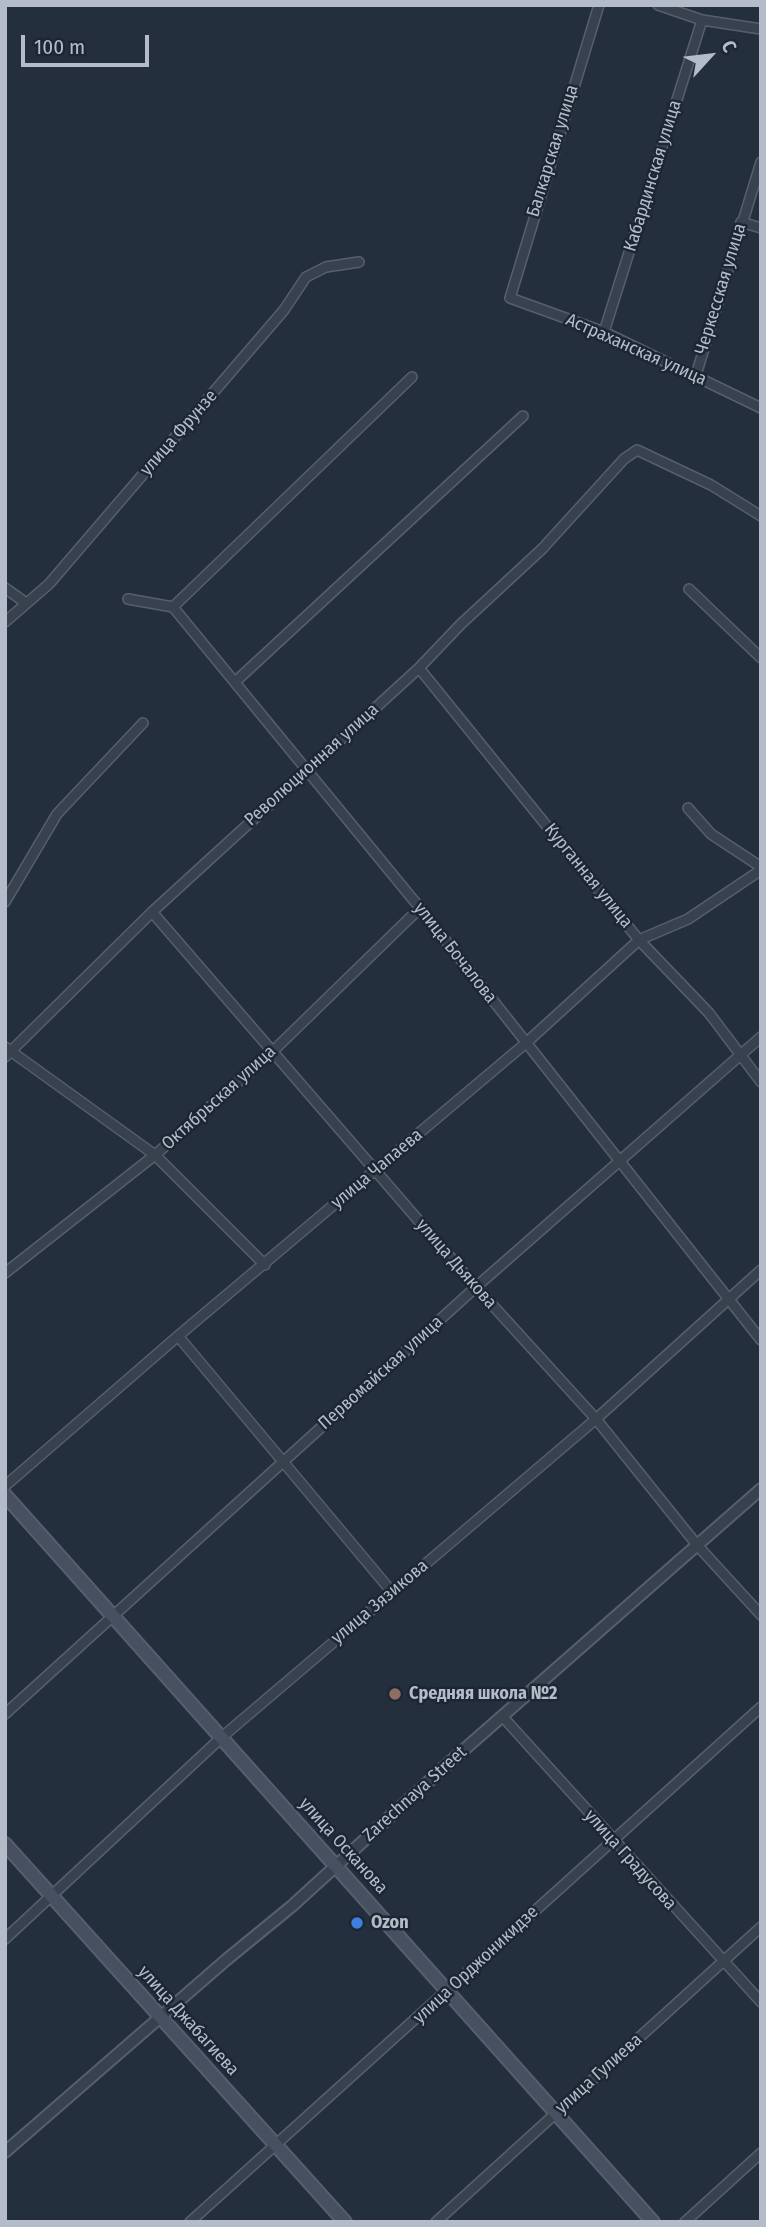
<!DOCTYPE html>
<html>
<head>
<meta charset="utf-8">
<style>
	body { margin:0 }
	#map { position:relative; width:766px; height:2227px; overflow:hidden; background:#242f3e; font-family:"Fira Sans Condensed",sans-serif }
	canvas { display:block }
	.frame { position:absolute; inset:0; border:7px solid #b4bcc9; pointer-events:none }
	.north { position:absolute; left:675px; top:21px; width:70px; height:70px; -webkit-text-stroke:5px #1d2633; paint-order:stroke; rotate:63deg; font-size:19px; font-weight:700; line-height:28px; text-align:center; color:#b4bcc9 }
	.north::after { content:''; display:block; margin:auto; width:24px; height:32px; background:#b4bcc9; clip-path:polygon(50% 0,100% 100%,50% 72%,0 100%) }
	.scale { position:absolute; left:21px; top:35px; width:128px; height:32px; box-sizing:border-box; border:4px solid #b4bcc9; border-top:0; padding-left:9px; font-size:21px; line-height:24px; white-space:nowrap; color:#b4bcc9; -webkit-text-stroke:5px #1d2633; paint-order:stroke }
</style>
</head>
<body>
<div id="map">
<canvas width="766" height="2227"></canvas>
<div class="frame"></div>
<div class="north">С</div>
<div class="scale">100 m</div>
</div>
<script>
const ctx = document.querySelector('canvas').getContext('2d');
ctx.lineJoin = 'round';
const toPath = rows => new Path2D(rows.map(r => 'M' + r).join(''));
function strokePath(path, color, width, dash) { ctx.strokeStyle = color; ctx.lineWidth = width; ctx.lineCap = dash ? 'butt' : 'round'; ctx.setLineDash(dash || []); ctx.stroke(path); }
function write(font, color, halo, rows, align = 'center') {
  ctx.font = font + ' "Fira Sans Condensed",sans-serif'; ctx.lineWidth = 5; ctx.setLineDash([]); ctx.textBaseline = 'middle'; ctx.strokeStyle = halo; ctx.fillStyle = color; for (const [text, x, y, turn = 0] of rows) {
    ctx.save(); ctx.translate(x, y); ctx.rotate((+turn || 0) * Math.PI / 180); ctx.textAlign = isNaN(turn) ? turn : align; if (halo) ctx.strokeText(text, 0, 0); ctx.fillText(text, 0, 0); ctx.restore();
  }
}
const minor = toPath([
	[599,5,510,298,604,332,761,408],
	[658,5,702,20,761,29],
	[741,222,761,228],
	[604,332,702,20],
	[696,375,761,162],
	[5,588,26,603],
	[689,589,761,658],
	[128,599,173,607,420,908,761,1340],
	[173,607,412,377],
	[5,622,49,584,284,310,306,277,326,267,359,262],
	[419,668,639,940,709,1013,761,1082],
	[235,682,523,416],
	[688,808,711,834,761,867],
	[5,902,57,814,143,723],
	[152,912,476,1287,596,1419,697,1545,761,1615],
	[5,1047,155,1155,265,1265],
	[5,1057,152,912,419,668,461,624,542,549,624,459,637,450,711,485,761,516],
	[5,1273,155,1155,271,1053,420,908],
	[178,1336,392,1592],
	[5,1486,178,1336,526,1043,639,940,688,919,761,870],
	[5,1714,476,1287,761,1037],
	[502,1716,761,2002],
	[5,1939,222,1737,596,1419,761,1270],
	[190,2222,761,1707],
	[436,2222,761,1927],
	[685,2222,761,2153]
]);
const tertiary = toPath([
	[5,2152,226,1960,292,1906,450,1762,761,1489]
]);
const secondary = toPath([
	[5,1495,653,2222],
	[5,1844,345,2222]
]);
strokePath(minor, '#565f6c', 12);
strokePath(tertiary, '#565f6c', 14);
strokePath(secondary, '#565f6c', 16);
strokePath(minor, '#38414e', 9);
strokePath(tertiary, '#38414e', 10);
strokePath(secondary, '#465061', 12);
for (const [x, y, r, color] of [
	[395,1694,7,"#8d6e63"],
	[357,1923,7,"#3f7fe0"]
]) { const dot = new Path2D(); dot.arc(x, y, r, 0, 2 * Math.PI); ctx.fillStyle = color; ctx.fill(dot); strokePath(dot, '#1d2633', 2.5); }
write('18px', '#b4bcc9', '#1d2633', [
	["Балкарская улица",553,151,-73],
	["Кабардинская улица",653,176,-73],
	["Черкесская улица",721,289,-73],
	["Астраханская улица",636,350,24],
	["улица Фрунзе",179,433,-49],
	["Революционная улица",312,765,-42],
	["Курганная улица",588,876,51],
	["улица Бочалова",455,953,52],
	["Октябрьская улица",219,1098,-42],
	["улица Чапаева",377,1169,-40],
	["улица Дьякова",456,1264,49],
	["Первомайская улица",381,1373,-42],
	["улица Зязикова",380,1602,-40],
	["Zarechnaya Street",415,1794,-42],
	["улица Осканова",343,1846,48],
	["улица Градусова",630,1860,48],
	["улица Орджоникидзе",476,1965,-43],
	["улица Джабагиева",188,2021,48],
	["улица Гулиева",599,2074,-42]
]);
write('bold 18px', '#b4bcc9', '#1d2633', [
	["Средняя школа №2",409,1694],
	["Ozon",371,1923]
], 'left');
</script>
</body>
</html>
